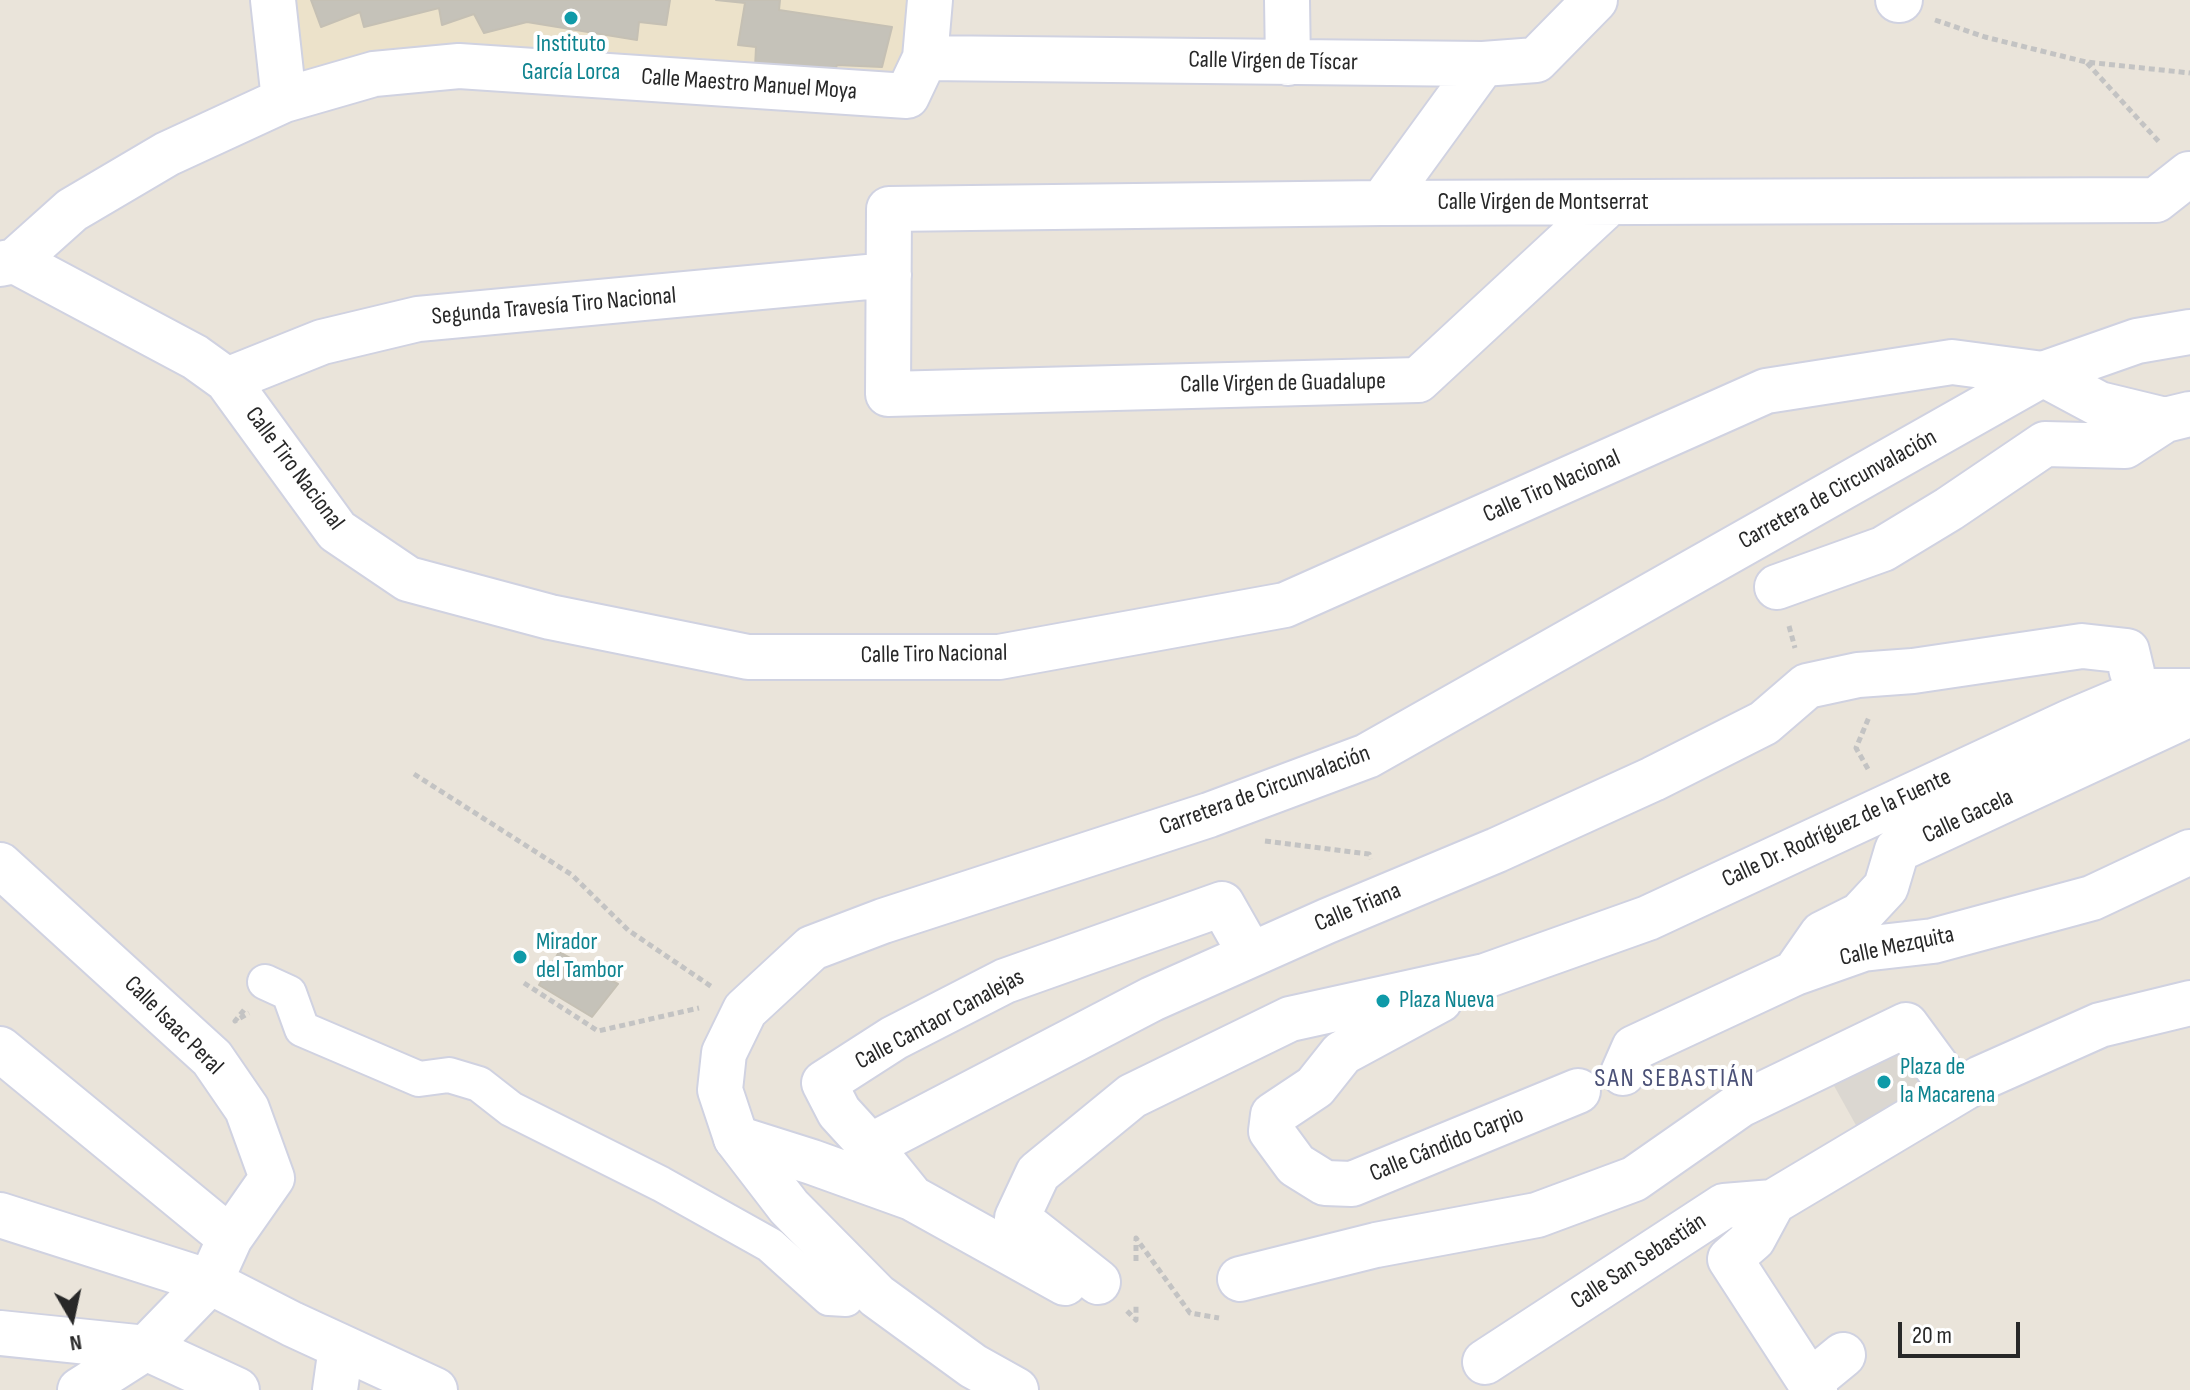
<!DOCTYPE html>
<html>
<head>
<meta charset="utf-8">
<style>
	body { margin:0 }
	#map { position:relative; width:2190px; height:1390px; overflow:hidden; background:#eae4da; font-family:"Sofia Sans Condensed",sans-serif }
	canvas { display:block }
	.north { position:absolute; left:32px; top:1278px; width:80px; height:80px; -webkit-text-stroke:6px #fff; paint-order:stroke; rotate:171deg; font-size:22px; font-weight:700; line-height:32px; text-align:center; color:#282828 }
	.north::after { content:''; display:block; margin:auto; width:28px; height:36px; background:#282828; clip-path:polygon(50% 0,100% 100%,50% 72%,0 100%) }
	.scale { position:absolute; left:1898px; top:1322px; width:122px; height:36px; box-sizing:border-box; border:4px solid #282828; border-top:0; padding-left:10px; font-size:24px; line-height:28px; white-space:nowrap; color:#282828; -webkit-text-stroke:6px #fff; paint-order:stroke }
</style>
</head>
<body>
<div id="map">
<canvas width="2190" height="1390"></canvas>
<div class="north">N</div>
<div class="scale">20 m</div>
</div>
<script>
const ctx = document.querySelector('canvas').getContext('2d');
ctx.lineJoin = 'round';
function fillPath(path, color) { ctx.fillStyle = color; ctx.fill(path, 'evenodd'); }
const toPath = rows => new Path2D(rows.map(r => 'M' + r).join(''));
function strokePath(path, color, width, dash) { ctx.strokeStyle = color; ctx.lineWidth = width; ctx.lineCap = dash ? 'butt' : 'round'; ctx.setLineDash(dash || []); ctx.stroke(path); }
function write(font, color, halo, rows, align = 'center') {
  ctx.font = font + ' "Sofia Sans Condensed",sans-serif'; ctx.lineWidth = 8; ctx.setLineDash([]); ctx.textBaseline = 'middle'; ctx.strokeStyle = halo; ctx.fillStyle = color; for (const [text, x, y, turn = 0] of rows) {
    ctx.save(); ctx.translate(x, y); ctx.rotate((+turn || 0) * Math.PI / 180); ctx.textAlign = isNaN(turn) ? turn : align; if (halo) ctx.strokeText(text, 0, 0); ctx.fillText(text, 0, 0); ctx.restore();
  }
}
fillPath(toPath([
	[277,0,909,0,899,75,459,66,283,90]
]), '#ece2ca');
fillPath(toPath([
	[1898,1042,1941,1089,1862,1136,1828,1075]
]), '#dbd7d1');
const building = toPath([
	[311,0,670,0,666,25,639,22,637,40,527,22,484,33,474,14,442,25,439,8,364,27,360,12,321,27,311,0],
	[716,0,780,0,779,10,892,27,882,67,837,65,832,79,755,68,756,47,738,45,745,3,716,0],
	[559,952,618,984,592,1017,539,985,559,952]
]);
fillPath(building, '#c5c2b9');
strokePath(building, '#c5c0b4', 2);
const pedestrian = toPath([
	[265,982,289,993,302,1029,419,1079,449,1075,479,1084,511,1109,661,1184,770,1245,829,1298,846,1299]
]);
const minor = toPath([
	[273,0,284,100],
	[1287,0,1288,63],
	[1898,0,1900,0],
	[925,58,1483,64,1536,60,1595,0],
	[1382,203,1483,64],
	[1609,203,1418,380,888,394,889,209,1382,203,2156,200,2189,174],
	[15,261,72,210,167,154,284,100,374,74,459,66,907,96,925,58,930,0],
	[0,264,15,261,195,357,227,380,337,531,408,579,550,617,748,657,999,657,1285,605,1766,391,1952,362,2043,374,2099,404,2165,420,2190,414],
	[227,380,322,342,418,319,889,275],
	[1777,587,1883,549,1949,509,2045,444,2125,446,2165,420],
	[0,865,212,1058,247,1109,272,1178,230,1238,210,1282,146,1348,80,1390],
	[1799,967,1822,934,1860,915,1886,887,1897,850,2190,714],
	[1440,1000,1342,1053,1315,1087,1273,1115,1271,1131,1296,1165,1325,1183,1352,1184,1578,1091],
	[0,1049,230,1238],
	[1623,1073,1634,1048,1795,973,1863,949,1933,941,2092,898,2190,852],
	[736,1138,812,1162,912,1198,1065,1283],
	[870,1146,839,1112,824,1083,894,1038,1005,981,1222,904,1251,955],
	[912,1198,870,1146,1152,999,1327,921,1497,850,1653,779,1764,723,1807,686,1858,675,1913,671,2082,646,2127,651,2132,672],
	[1773,1202,1753,1239,1730,1259,1815,1390],
	[0,1215,210,1282,292,1324,435,1390],
	[1240,1279,1376,1245,1537,1215,1634,1179,1740,1105,1906,1025,1956,1093],
	[1098,1282,1017,1218,1038,1173,1132,1096,1290,1019,1485,976,1648,918,2072,721,2143,691,2190,691],
	[0,1333,146,1348,237,1390],
	[1485,1362,1724,1206,1773,1202,1981,1078,2100,1025,2190,1003],
	[1810,1382,1843,1355],
	[335,1390,341,1347]
]);
const secondary = toPath([
	[1016,1390,973,1366,877,1296,789,1207,736,1138,720,1090,724,1053,745,1010,812,948,883,921,1209,815,1367,756,2043,374,2137,341,2190,332]
]);
strokePath(pedestrian, '#d0d2e1', 38);
strokePath(minor, '#d0d2e1', 48);
strokePath(secondary, '#d0d2e1', 48);
strokePath(toPath([
	[1935,20,1985,37,2086,62,2190,73],
	[2087,63,2161,144],
	[1789,626,1795,648],
	[1868,769,1856,748,1869,717],
	[414,774,572,875,628,930,712,987],
	[1265,841,1369,854,1371,859],
	[524,983,598,1031,699,1008],
	[244,1010,235,1021,249,1013],
	[1136,1261,1136,1238,1190,1313,1219,1318],
	[1127,1311,1136,1320,1136,1303]
]), '#c3c3c3', 5, [6, 4]);
strokePath(pedestrian, '#fff', 34);
strokePath(minor, '#fff', 44);
strokePath(secondary, '#fff', 44);
for (const [x, y, r, color] of [
	[571,18,8,"#0f9aa8"],
	[520,957,8,"#0f9aa8"],
	[1383,1001,8,"#0f9aa8"],
	[1884,1082,8,"#0f9aa8"]
]) { const dot = new Path2D(); dot.arc(x, y, r, 0, 2 * Math.PI); ctx.fillStyle = color; ctx.fill(dot); strokePath(dot, '#fff', 3); }
write('24px', '#0d838f', '#fff', [
	["Instituto",571,45,"center"],
	["García Lorca",571,73,"center"],
	["Mirador",536,943],
	["del Tambor",536,971],
	["Plaza Nueva",1399,1001],
	["Plaza de",1900,1068],
	["la Macarena",1900,1096]
], 'left');
write('24px', '#282828', '#fff', [
	["Calle Virgen de Tíscar",1273,62,1],
	["Calle Maestro Manuel Moya",749,85,4],
	["Calle Virgen de Montserrat",1543,203],
	["Segunda Travesía Tiro Nacional",554,307,-5],
	["Calle Virgen de Guadalupe",1283,384,-1],
	["Calle Tiro Nacional",294,469,53],
	["Calle Tiro Nacional",1552,487,-24],
	["Carretera de Circunvalación",1838,490,-29],
	["Calle Tiro Nacional",934,655,-1],
	["Carretera de Circunvalación",1265,791,-20],
	["Calle Gacela",1968,817,-25],
	["Calle Dr. Rodríguez de la Fuente",1837,829,-25],
	["Calle Triana",1358,908,-23],
	["Calle Mezquita",1897,947,-12],
	["Calle Cantaor Canalejas",940,1020,-28],
	["Calle Isaac Peral",173,1026,45],
	["Calle Cándido Carpio",1447,1145,-22],
	["Calle San Sebastián",1639,1262,-33]
]);
ctx.letterSpacing = '2px';
write('26px', '#4b5177', '#fff', [
	["SAN SEBASTIÁN",1675,1079]
]);
ctx.letterSpacing = '0px';
</script>
</body>
</html>
